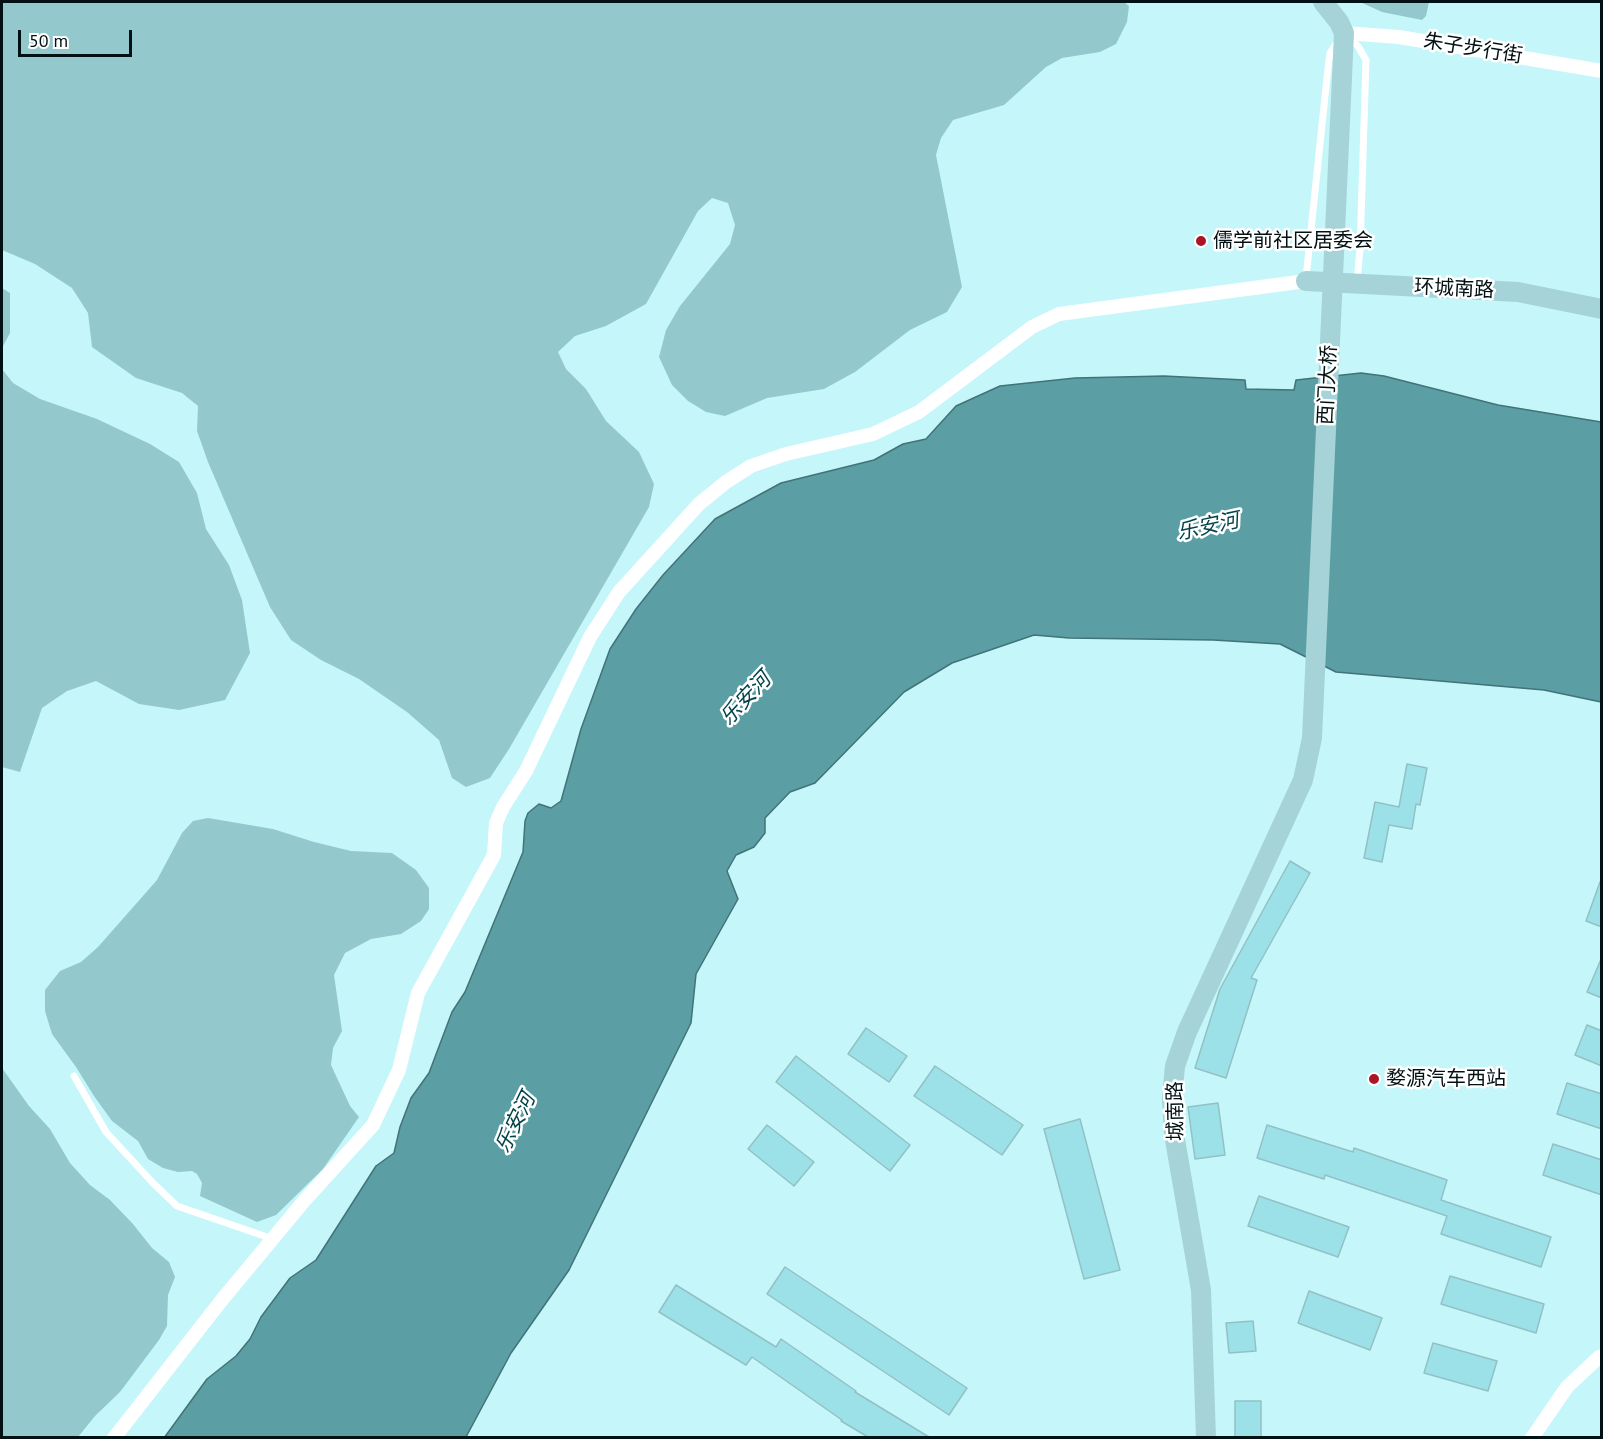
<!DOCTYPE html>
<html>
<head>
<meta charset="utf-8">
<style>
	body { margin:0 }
	#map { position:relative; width:1603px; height:1439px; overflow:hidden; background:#c5f6fa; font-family:"PT Sans",sans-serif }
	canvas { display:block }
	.frame { position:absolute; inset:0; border:3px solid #021113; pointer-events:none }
	.scale { position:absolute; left:18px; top:30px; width:114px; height:27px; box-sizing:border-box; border:3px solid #021113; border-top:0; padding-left:8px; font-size:18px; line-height:21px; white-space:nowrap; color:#021113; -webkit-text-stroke:4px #fff; paint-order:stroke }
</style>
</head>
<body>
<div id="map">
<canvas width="1603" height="1439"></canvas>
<div class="frame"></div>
<div class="scale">50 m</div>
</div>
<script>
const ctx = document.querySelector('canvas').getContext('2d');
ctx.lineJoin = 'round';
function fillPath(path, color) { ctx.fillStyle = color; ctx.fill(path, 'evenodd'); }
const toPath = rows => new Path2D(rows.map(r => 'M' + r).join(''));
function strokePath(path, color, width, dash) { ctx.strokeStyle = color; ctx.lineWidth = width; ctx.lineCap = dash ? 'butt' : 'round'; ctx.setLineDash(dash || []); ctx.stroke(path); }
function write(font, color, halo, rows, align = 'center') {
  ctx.font = font + ' "PT Sans","Noto Sans SC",sans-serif'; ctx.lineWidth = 5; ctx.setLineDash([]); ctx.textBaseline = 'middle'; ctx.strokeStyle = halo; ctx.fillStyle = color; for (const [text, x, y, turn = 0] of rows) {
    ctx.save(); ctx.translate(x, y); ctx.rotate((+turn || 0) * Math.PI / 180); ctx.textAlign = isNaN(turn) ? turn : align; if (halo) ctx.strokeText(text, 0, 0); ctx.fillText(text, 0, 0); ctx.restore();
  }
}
fillPath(toPath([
	[2,2,1124,2,1129,6,1127,22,1116,44,1100,52,1062,58,1046,67,1004,105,953,120,941,138,936,155,962,287,947,312,910,330,855,372,824,389,767,398,725,416,706,412,688,401,672,385,659,357,666,330,680,306,730,244,735,225,728,203,712,198,698,211,646,304,606,326,575,336,558,352,566,369,586,389,606,421,639,452,654,484,649,507,509,749,490,778,466,787,452,778,439,740,407,712,359,679,321,660,291,640,270,607,208,462,197,431,198,406,182,393,136,378,92,347,88,313,72,288,35,264,2,250],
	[1360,2,1429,2,1426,16,1422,20,1382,12],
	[2,288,10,293,10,333,2,348],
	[2,369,13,383,40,399,97,419,150,444,179,462,197,493,206,529,229,565,242,600,250,653,225,700,179,710,139,704,96,681,67,691,42,708,20,772,2,767],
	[208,818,273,829,314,842,351,851,392,853,416,870,429,888,429,909,421,921,401,934,371,939,345,953,334,975,342,1031,333,1048,331,1065,350,1106,359,1117,323,1169,276,1215,257,1222,200,1196,202,1183,197,1174,192,1171,178,1172,163,1168,148,1159,138,1141,112,1121,94,1096,76,1067,52,1034,45,1011,45,990,60,971,81,962,98,947,157,880,182,833,193,821],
	[2,1068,29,1106,50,1129,70,1163,90,1185,110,1200,133,1224,152,1248,169,1262,175,1277,168,1295,167,1326,159,1340,120,1392,95,1416,78,1437,2,1437]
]), '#93c8cd');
const water = toPath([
	[1361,373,1384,376,1498,405,1601,422,1601,702,1544,690,1336,672,1280,644,1213,640,1069,638,1034,635,952,663,904,692,815,783,790,792,765,818,765,833,754,847,736,855,727,871,738,899,696,974,691,1023,569,1270,511,1353,466,1437,164,1438,207,1379,236,1356,250,1339,261,1317,290,1278,316,1260,376,1166,394,1153,400,1127,411,1098,429,1073,452,1012,465,992,523,852,525,821,528,813,539,804,551,808,561,801,581,729,610,649,636,609,663,575,715,519,781,483,874,460,903,444,926,439,956,406,1000,386,1075,378,1164,376,1245,380,1246,389,1294,390,1296,380,1361,373]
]);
fillPath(water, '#5b9ea4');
strokePath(water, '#407478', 1.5);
const building = toPath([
	[1407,764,1427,768,1420,805,1416,804,1412,829,1389,825,1382,862,1364,858,1375,802,1399,807,1407,764],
	[1290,861,1310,873,1251,978,1257,980,1226,1078,1195,1068,1220,989,1290,861],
	[1600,882,1602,882,1602,927,1586,921,1600,882],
	[1602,957,1602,998,1587,992,1602,957],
	[1587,1025,1602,1031,1602,1066,1575,1055,1587,1025],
	[866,1028,907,1056,889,1082,848,1054,866,1028],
	[796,1056,910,1145,890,1171,776,1082,796,1056],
	[935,1066,1023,1125,1002,1155,914,1096,935,1066],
	[1567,1083,1602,1094,1602,1129,1557,1114,1567,1083],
	[1218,1103,1225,1155,1195,1159,1188,1107,1218,1103],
	[1080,1119,1120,1270,1084,1279,1044,1129,1080,1119],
	[767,1125,814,1162,794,1186,748,1149,767,1125],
	[1267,1125,1353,1152,1354,1148,1447,1180,1441,1200,1551,1237,1541,1267,1441,1234,1447,1216,1325,1175,1324,1179,1257,1158,1267,1125],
	[1553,1144,1602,1160,1602,1195,1543,1175,1553,1144],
	[1259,1196,1349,1227,1338,1257,1248,1226,1259,1196],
	[785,1267,967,1388,949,1415,767,1294,785,1267],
	[1450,1276,1544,1304,1536,1333,1441,1304,1450,1276],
	[676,1285,776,1347,781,1339,856,1391,855,1392,929,1437,868,1437,841,1421,842,1420,752,1357,746,1365,659,1312,676,1285],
	[1309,1291,1382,1318,1370,1350,1298,1323,1309,1291],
	[1253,1321,1256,1351,1229,1353,1226,1323,1253,1321],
	[1433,1343,1497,1361,1488,1391,1424,1373,1433,1343],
	[1235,1401,1261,1401,1261,1437,1235,1437,1235,1401]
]);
fillPath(building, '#9de1e8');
strokePath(building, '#92c1c5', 1.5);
strokePath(toPath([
	[1347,36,1358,46,1366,60,1360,250,1357,281],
	[1306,278,1327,77,1330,53,1338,41],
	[74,1076,106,1132,153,1183,177,1206,273,1239]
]), '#fff', 7);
strokePath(toPath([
	[1344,33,1399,37,1602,71],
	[114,1438,221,1301,304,1201,373,1125,399,1070,418,993,494,855,496,823,503,807,526,771,590,637,619,592,699,504,726,482,751,466,786,454,873,434,919,412,1032,327,1059,314,1306,281],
	[1532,1438,1567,1387,1599,1357]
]), '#fff', 14);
strokePath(toPath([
	[1306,281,1518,292,1602,309],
	[1206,1438,1201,1290,1174,1134,1172,1098,1175,1066,1187,1032,1303,780,1312,738,1344,33,1339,22,1323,2]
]), '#a6d3d7', 20);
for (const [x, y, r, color] of [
	[1201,241,6,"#ab1526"],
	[1374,1079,6,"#ab1526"]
]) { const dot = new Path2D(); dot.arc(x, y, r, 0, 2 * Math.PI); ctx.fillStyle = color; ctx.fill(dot); strokePath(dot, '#fff', 2); }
write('20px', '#021113', '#fff', [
	["朱子步行街",1473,49,9],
	["环城南路",1454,289,3],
	["西门大桥",1328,385,-87],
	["城南路",1176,1111,-91]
]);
write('20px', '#021113', '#fff', [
	["儒学前社区居委会",1213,241],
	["婺源汽车西站",1386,1079]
], 'left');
write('italic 21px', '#034449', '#fff', [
	["乐安河",1208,527,-12],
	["乐安河",746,699,-47],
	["乐安河",516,1123,-64]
]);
</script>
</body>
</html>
